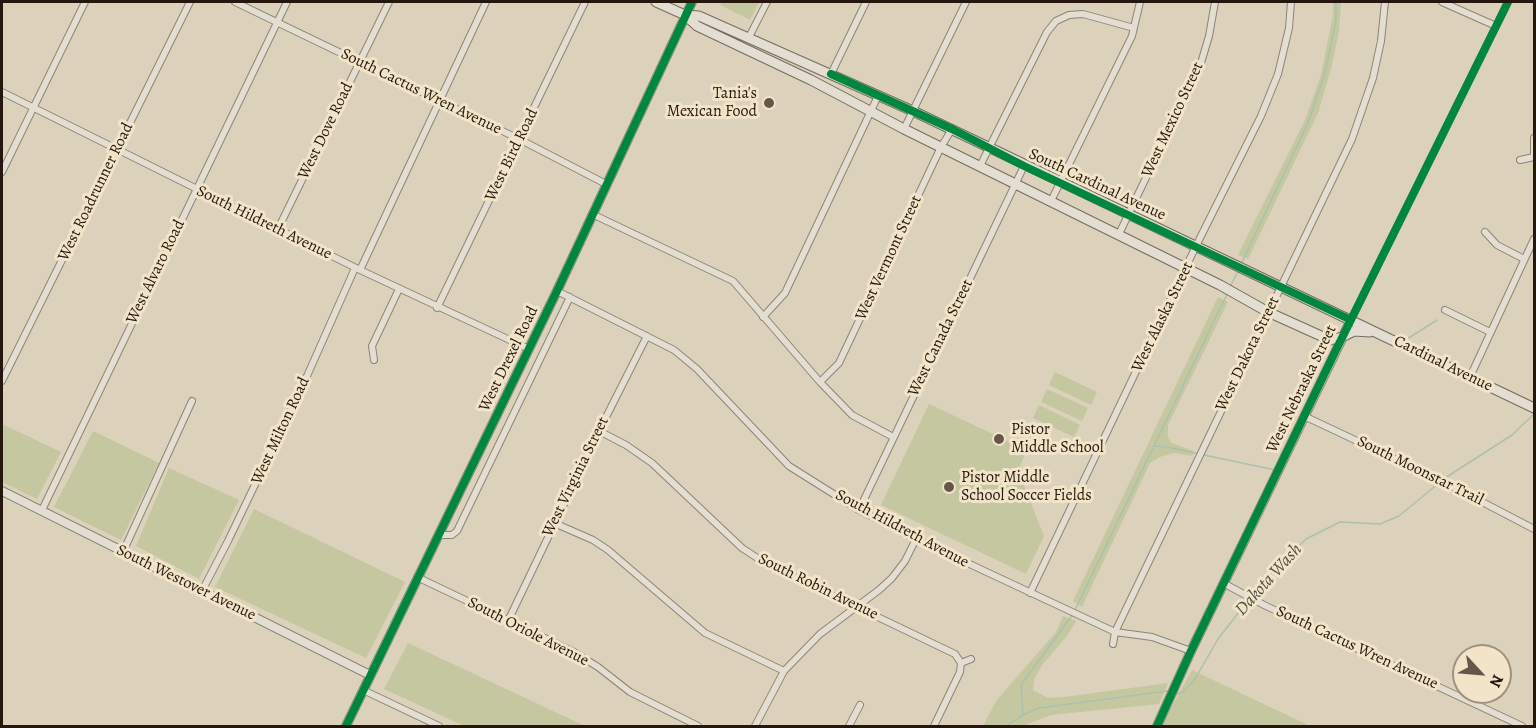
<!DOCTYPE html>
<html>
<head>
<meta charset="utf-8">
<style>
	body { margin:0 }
	#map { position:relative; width:1536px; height:728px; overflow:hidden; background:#dcd1ba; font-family:Alegreya,serif }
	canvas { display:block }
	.frame { position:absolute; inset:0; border:3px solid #25170e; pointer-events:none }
	.north { position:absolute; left:1452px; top:644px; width:60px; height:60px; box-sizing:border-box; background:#f2e4c8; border:2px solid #a0927e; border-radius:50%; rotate:116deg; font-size:16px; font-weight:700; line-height:24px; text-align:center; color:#25170e }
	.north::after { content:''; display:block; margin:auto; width:21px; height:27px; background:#65584a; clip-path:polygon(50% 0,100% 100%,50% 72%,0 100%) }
</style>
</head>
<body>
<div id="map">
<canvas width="1536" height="728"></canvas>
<div class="frame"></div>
<div class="north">N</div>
</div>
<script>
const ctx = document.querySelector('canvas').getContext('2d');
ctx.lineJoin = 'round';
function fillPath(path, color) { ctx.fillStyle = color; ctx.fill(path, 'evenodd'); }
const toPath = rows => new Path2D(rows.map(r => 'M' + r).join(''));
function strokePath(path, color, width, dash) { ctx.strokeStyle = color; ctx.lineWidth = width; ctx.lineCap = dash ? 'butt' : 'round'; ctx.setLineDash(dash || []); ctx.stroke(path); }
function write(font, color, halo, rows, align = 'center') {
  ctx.font = font + ' Alegreya,serif'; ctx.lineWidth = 6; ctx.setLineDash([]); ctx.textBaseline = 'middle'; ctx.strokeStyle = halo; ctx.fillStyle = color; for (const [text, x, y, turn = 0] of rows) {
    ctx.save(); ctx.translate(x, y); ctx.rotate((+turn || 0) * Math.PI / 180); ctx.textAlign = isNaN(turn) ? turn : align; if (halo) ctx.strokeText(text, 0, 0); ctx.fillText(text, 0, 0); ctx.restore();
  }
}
fillPath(toPath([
	[722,2,759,2,750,20,720,5],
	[1333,2,1341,2,1339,31,1331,69,1318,113,1248,259,1238,255,1305,120,1321,75,1333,15],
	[1218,297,1228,302,1168,425,1168,437,1171,443,1194,451,1192,456,1174,453,1160,457,1150,463,1082,607,1073,601],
	[1055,372,1097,392,1091,405,1049,385],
	[1047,389,1088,408,1082,421,1041,402],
	[929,404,1027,450,1018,470,1044,536,1026,574,881,505],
	[1039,405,1080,425,1074,437,1033,418],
	[2,424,61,452,37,499,2,482],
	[93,431,159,463,121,540,54,507],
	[169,468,239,500,199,579,136,546],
	[254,509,405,582,366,658,215,587],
	[1063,616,1076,621,1067,636,1042,665,1034,680,1033,690,1048,698,1064,697,1168,683,1159,704,1051,715,1022,726,983,726,996,701,1056,632],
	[408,643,585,726,464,726,384,689],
	[1192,670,1310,726,1161,726]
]), '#c5c7a1');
strokePath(toPath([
	[1241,264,1308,123,1325,73,1336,20,1336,2],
	[1231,285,1238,271],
	[1407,339,1437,320],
	[1154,446,1167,447,1199,454],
	[1204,455,1275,470],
	[1445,478,1512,435,1534,414],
	[1252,595,1265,579,1306,539,1340,522,1380,524,1399,516,1439,483],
	[1075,610,1228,292],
	[1176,694,1183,692,1195,679,1218,639,1249,599],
	[1023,715,1021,685,1073,614],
	[1006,726,1023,715,1039,708,1167,691,1169,692]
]), '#acc0ad', 1.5);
const minor = toPath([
	[235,2,519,139,606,184],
	[1442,2,1496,26],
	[748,39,767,2],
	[831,74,866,2],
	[2,92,360,270,529,349],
	[904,129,966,2],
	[1534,138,1534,157],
	[1520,160,1534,157],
	[980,166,1047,32,1056,21,1069,15,1083,14,1134,28],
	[2,172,85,2],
	[1051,201,1132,36,1140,2],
	[592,214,733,281,820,382,852,415,893,437],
	[278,229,389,2],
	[1485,232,1497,245,1524,259],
	[1119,234,1201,63,1209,36,1215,2],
	[360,270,486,2],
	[557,291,674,350,697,369,789,466,859,510,916,539,1115,632,1152,637,1191,651],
	[437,308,585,2],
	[1445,310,1490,332],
	[763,317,785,293,878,96],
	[1351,320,1508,2],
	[374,360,372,346,399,289],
	[1470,377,1534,239],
	[2,381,190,2],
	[820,382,839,363,941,147,952,129],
	[1304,416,1442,481,1534,529],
	[599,431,626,445,652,463,742,548,765,563,955,654,961,663],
	[42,510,287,2],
	[859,510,1024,166],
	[554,523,593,540,608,550,705,633,784,671],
	[438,535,452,535,457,531,570,297],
	[123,552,192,401],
	[417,577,572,651,598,667,630,692,698,726],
	[1225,584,1264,605,1522,726],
	[202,591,228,541,307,376,355,268],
	[1030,593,1196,246,1261,116,1278,74,1289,28,1291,2],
	[508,621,599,431,647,336],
	[1113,644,1115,632,1352,139,1373,78,1381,41,1385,2],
	[961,663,971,659],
	[363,690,439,726],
	[755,726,784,671,820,634,879,590,892,578,905,561,916,539],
	[849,726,860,705],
	[934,726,960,672,961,663]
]);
const tertiary = toPath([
	[2,491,370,675],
	[346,726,557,291,692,2],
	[1157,726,1191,651,1351,320]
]);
const secondary = toPath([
	[656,2,685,15,697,26,811,80,904,129,1220,285,1268,312,1330,340,1342,337,1354,331,1370,332],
	[685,15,699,16,913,111,1534,408]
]);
strokePath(minor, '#8c8577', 8);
strokePath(tertiary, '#8c8577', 10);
strokePath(secondary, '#746c5f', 11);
strokePath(minor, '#e3ddd2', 6);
strokePath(tertiary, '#e3ddd2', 8);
strokePath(secondary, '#e3ddd2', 9);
strokePath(toPath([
	[831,74,952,129,1024,166,1351,320],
	[346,726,557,291,692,2],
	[1157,726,1191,651,1336,350,1508,2]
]), '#00873e', 8);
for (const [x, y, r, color] of [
	[769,103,6,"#65584a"],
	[999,439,6,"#65584a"],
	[949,487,6,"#65584a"]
]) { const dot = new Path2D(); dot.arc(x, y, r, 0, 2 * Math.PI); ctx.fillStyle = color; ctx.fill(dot); strokePath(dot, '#f2e4c8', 2); }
write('16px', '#25170e', '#f2e4c8', [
	["South Cactus Wren Avenue",421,92,26],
	["West Mexico Street",1173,120,-65],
	["West Dove Road",326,131,-64],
	["West Bird Road",512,155,-64],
	["South Cardinal Avenue",1097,185,25],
	["West Roadrunner Road",96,192,-64],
	["South Hildreth Avenue",264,223,26],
	["West Vermont Street",889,258,-65],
	["West Alvaro Road",156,272,-64],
	["West Alaska Street",1163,317,-64],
	["West Canada Street",941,338,-64],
	["West Dakota Street",1248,354,-64],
	["West Drexel Road",509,359,-64],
	["Cardinal Avenue",1443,364,26],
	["West Nebraska Street",1302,389,-64],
	["West Milton Road",281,431,-65],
	["South Moonstar Trail",1420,471,26],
	["West Virginia Street",576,477,-64],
	["South Hildreth Avenue",902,529,28],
	["South Westover Avenue",186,583,26],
	["South Robin Avenue",818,587,26],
	["South Oriole Avenue",528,632,27],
	["South Cactus Wren Avenue",1357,648,25]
]);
write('16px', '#25170e', '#f2e4c8', [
	["Tania's",757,94,"right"],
	["Mexican Food",757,112,"right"],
	["Pistor",1011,430],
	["Middle School",1011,448],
	["Pistor Middle",961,478],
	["School Soccer Fields",961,496]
], 'left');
write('italic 18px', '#4d5044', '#f2e4c8', [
	["Dakota Wash",1269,580,-48]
]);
</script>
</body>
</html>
